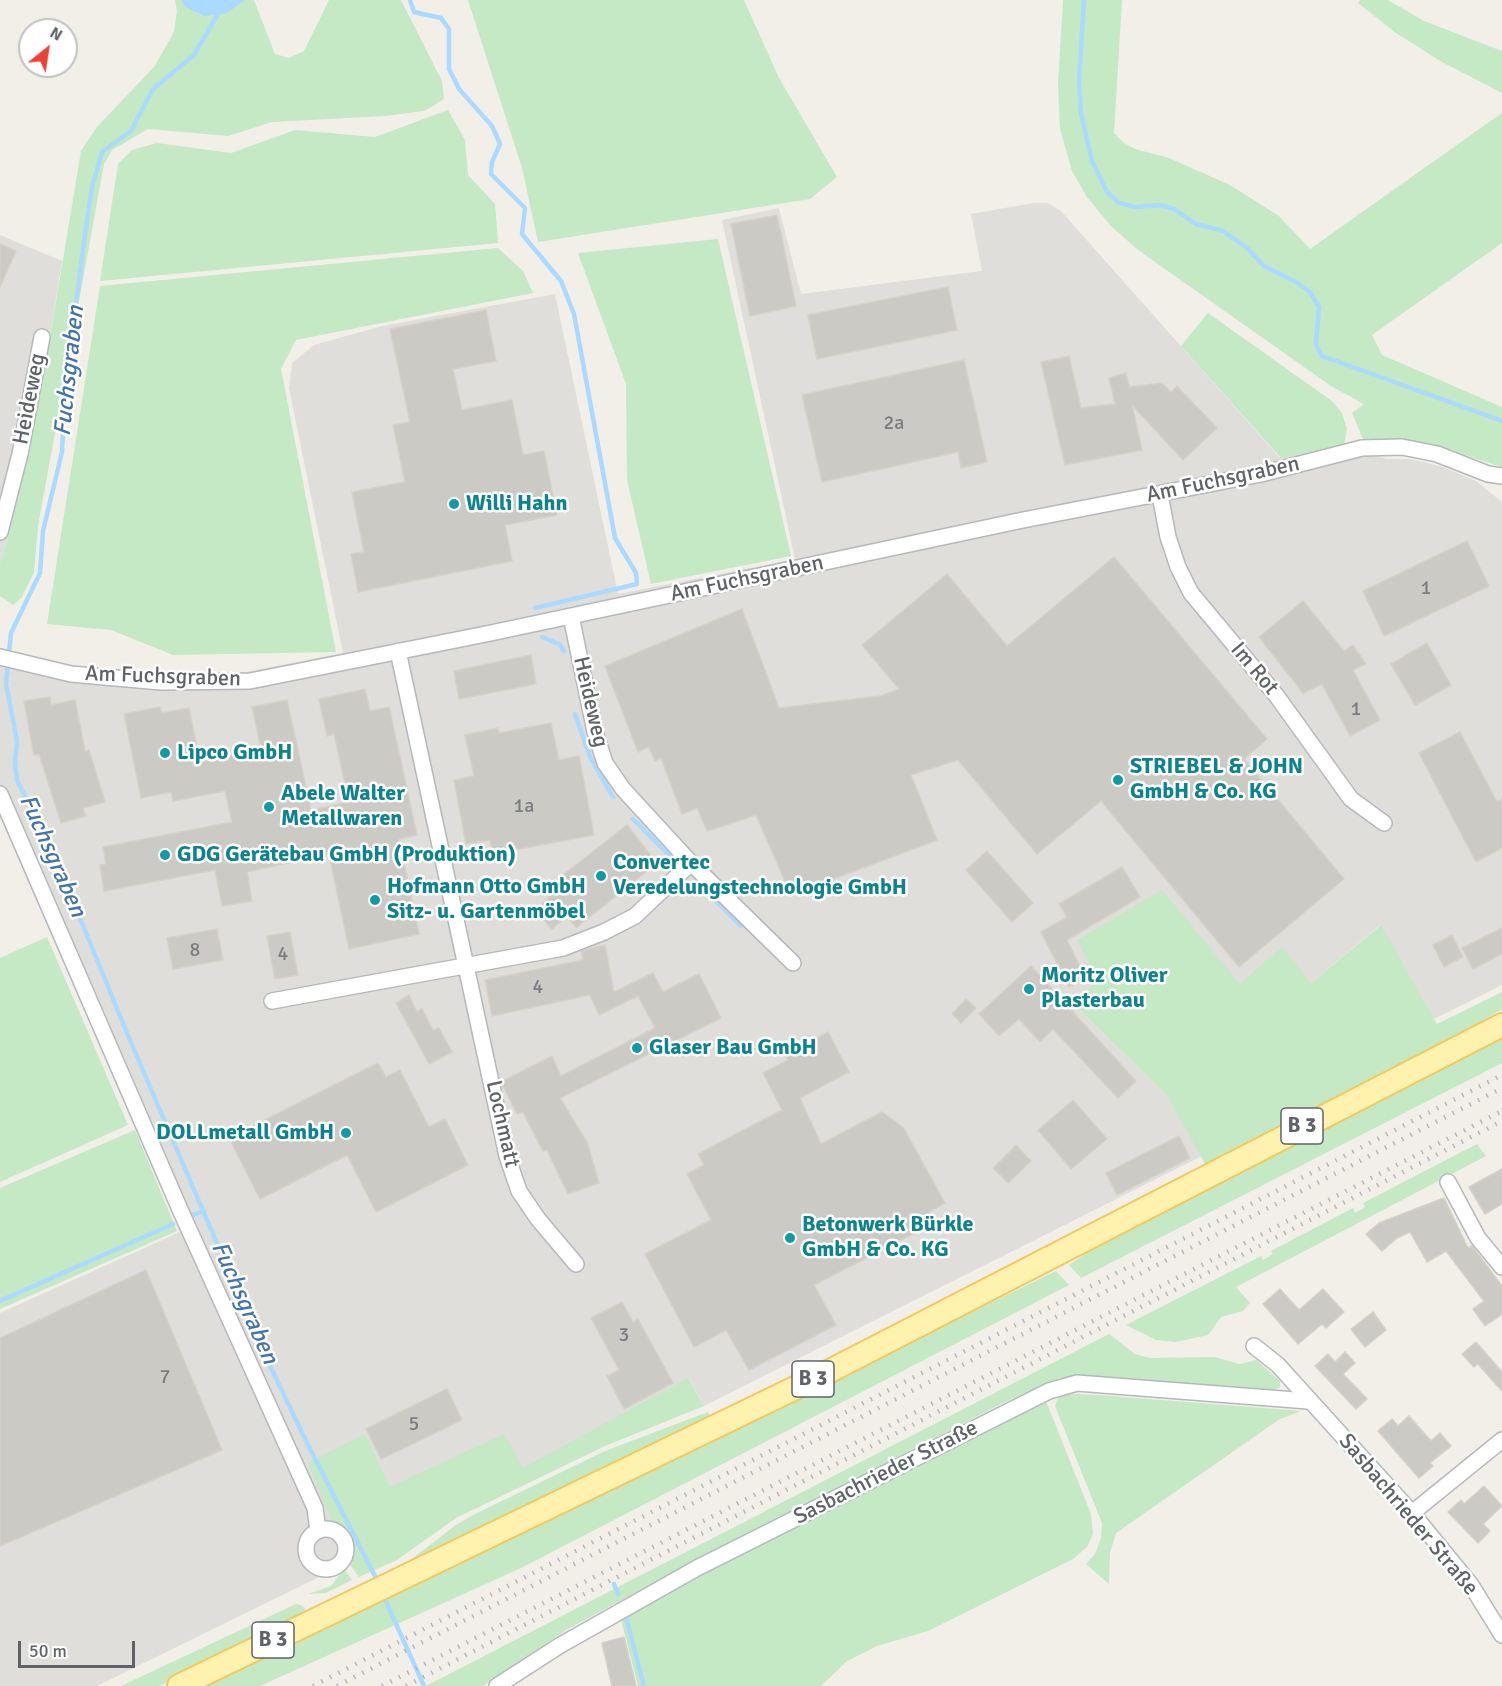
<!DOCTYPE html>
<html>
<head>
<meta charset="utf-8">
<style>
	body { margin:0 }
	#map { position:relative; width:1502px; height:1686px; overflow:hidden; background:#f1efe8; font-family:Signika,sans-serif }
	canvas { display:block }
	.north { position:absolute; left:18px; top:18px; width:60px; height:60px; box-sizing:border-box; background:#fff; border:2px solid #bfc1c3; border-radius:50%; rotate:30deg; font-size:16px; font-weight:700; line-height:24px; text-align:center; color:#5f6368 }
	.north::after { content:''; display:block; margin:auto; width:21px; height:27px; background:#ea4335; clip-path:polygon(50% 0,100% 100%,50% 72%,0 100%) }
	.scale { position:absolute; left:18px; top:1641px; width:117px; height:27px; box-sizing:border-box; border:3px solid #5f6368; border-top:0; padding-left:8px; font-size:18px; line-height:21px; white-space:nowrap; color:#5f6368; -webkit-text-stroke:4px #fff; paint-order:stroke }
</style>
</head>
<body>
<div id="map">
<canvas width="1502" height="1686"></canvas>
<div class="north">N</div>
<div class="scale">50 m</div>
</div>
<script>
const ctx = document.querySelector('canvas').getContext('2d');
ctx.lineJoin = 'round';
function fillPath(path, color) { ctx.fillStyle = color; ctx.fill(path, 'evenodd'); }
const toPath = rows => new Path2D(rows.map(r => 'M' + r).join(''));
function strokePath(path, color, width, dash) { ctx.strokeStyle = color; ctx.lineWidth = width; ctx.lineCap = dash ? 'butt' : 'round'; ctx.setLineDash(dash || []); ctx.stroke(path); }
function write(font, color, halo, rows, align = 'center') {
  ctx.font = font + ' Signika,sans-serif'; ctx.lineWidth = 5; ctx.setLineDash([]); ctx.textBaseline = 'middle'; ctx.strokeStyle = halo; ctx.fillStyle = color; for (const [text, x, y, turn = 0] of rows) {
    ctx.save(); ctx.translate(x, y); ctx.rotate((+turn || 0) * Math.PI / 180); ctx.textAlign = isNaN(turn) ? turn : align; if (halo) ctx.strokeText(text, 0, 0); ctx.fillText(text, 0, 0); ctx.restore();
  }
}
fillPath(toPath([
	[1033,203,1048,203,1061,211,1280,458,1344,445,1387,459,1410,459,1440,466,1476,481,1502,502,1502,985,1434,1019,1380,925,1311,983,1240,985,1162,891,1098,980,1073,1003,1168,1097,1202,1156,704,1406,689,1379,368,1553,97,1686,0,1686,0,1313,180,1232,0,815,0,649,70,667,164,676,246,672,343,653,289,388,292,363,314,345,382,326,555,294,618,594,795,559,722,220,779,208,801,294,982,271,971,214],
	[0,235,62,261,45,368,8,538,0,563]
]), '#e0deda');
fillPath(toPath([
	[175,0,254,0,275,54,289,58,304,51,329,0,401,0,442,81,444,99,424,111,385,116,272,122,228,136,148,129,112,150,104,164,38,526,34,572,22,597,13,605,0,596,0,563,8,538,45,368,81,151,97,127,154,67,174,32,177,11],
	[468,0,744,0,779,78,837,177,810,199,538,242,522,168],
	[1063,0,1122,0,1114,133,1124,143,1135,149,1169,158,1230,185,1279,216,1310,249,1502,113,1502,243,1372,335,1382,355,1502,407,1502,467,1435,445,1363,439,1352,413,1364,404,1331,386,1138,250,1110,225,1087,197,1072,171,1060,129,1058,84],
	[1360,0,1388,0,1424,21,1502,51,1502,93,1442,62,1396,33,1358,3],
	[448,110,465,140,468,175,495,204,498,243,100,281,118,164,132,150,157,143,231,153,295,130,375,137],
	[718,239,791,556,651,584,627,480,626,384,578,253],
	[498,248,523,271,533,293,296,340,281,369,336,652,173,655,111,630,47,624,100,286],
	[1208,313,1332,401,1342,413,1347,429,1344,445,1281,458,1181,346],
	[1162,890,1240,984,1282,947,1311,983,1381,925,1437,1024,1502,992,1502,1009,1439,1047,1207,1167,1168,1097,1073,1003,1098,980,1077,940],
	[47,937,128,1125,0,1182,0,958],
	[1502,1038,1502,1063,1081,1278,1069,1265,1100,1244],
	[135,1130,177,1231,0,1309,0,1188],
	[1477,1144,1486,1156,1236,1287,1250,1303,1243,1311,1221,1317,1208,1335,1176,1342,1156,1340,1126,1325,1261,1256,1263,1260,1273,1254,1271,1251,1353,1208,1355,1213,1365,1207,1363,1203],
	[1056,1271,1069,1285,521,1568,260,1686,205,1686],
	[1109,1334,1135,1354,1150,1358,1214,1357,1240,1364,1256,1360,1280,1381,1280,1387,1272,1391,1060,1378,1001,1404,614,1604,568,1629,483,1686,426,1686],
	[688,1378,704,1406,605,1446,456,1518,397,1560,359,1577,349,1563,308,1463,365,1434,390,1487,504,1434,523,1468],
	[1077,1394,1097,1395,1301,1411,1280,1419,1116,1533,1110,1553,1109,1584,1086,1564,1095,1554,1101,1538,1102,1523,1055,1406,1057,1400,1061,1396],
	[1044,1396,1091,1514,1093,1534,1087,1547,1073,1559,928,1631,877,1646,847,1661,821,1686,638,1686,620,1616],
	[708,1412,710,1417,411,1564,409,1561,456,1525,477,1513,605,1451],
	[344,1569,352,1580,326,1593,308,1594,331,1586],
	[296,1604,303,1606,307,1613,159,1686,121,1686]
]), '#c5e8c5');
fillPath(toPath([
	[181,0,245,0,227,13,204,16,185,7]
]), '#aadaff');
strokePath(toPath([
	[223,0,218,14,194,55,153,89,131,131,102,152,92,187,85,234,65,390,62,452,43,531,40,573,11,633,6,684,17,741,15,763,17,780,57,862,127,1033,263,1351,306,1441,378,1582],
	[410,0,414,12,441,18,449,29,449,69,459,89,492,126,500,144,492,162,491,174,525,208,522,234,561,281,574,314,615,538,636,573,637,584,535,608],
	[1084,0,1079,82,1081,113,1092,161,1107,192,1119,203,1135,207,1160,205,1174,209,1196,224,1223,231,1247,248,1264,266,1296,282,1310,292,1319,307,1316,344,1322,356,1502,421],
	[542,637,559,644,564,651],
	[575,714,590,757,613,797],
	[633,819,674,860],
	[697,882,741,926],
	[193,1215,204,1211],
	[0,1301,173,1224],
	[614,1584,618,1594],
	[383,1595,424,1686],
	[625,1613,644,1686]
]), '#aadaff', 4.5);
const building = toPath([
	[777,215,796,306,750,316,731,224,777,215],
	[0,244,16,251,0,287,0,244],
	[948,287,957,330,817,359,808,315,948,287],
	[486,310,496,361,453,369,462,410,512,400,523,455,544,451,557,515,505,525,512,561,358,592,351,554,364,552,352,492,405,482,393,425,410,422,390,329,486,310],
	[1069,356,1081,408,1115,404,1109,378,1126,373,1129,387,1162,383,1171,392,1177,386,1217,428,1183,460,1132,405,1142,450,1065,465,1041,362,1069,356],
	[964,360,987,462,961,468,958,452,822,482,802,395,964,360],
	[1467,541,1489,586,1384,636,1363,591,1467,541],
	[1114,557,1267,739,1244,759,1344,879,1239,967,1101,801,1037,854,958,760,911,775,937,840,791,895,756,815,707,831,697,808,682,814,661,758,655,761,649,747,638,752,605,666,742,609,779,708,881,696,899,689,862,645,947,574,1007,646,1114,557],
	[1303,601,1344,651,1353,645,1366,664,1353,670,1380,720,1350,736,1322,684,1303,693,1259,637,1303,601],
	[1427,643,1451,685,1415,705,1391,664,1427,643],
	[531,655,536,684,459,699,454,671,531,655],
	[365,689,370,711,389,707,417,835,399,839,419,934,349,949,329,854,247,872,252,901,222,906,215,870,104,891,100,865,106,864,103,847,232,822,225,791,173,801,171,792,141,798,124,714,160,707,162,713,189,708,200,762,261,749,252,707,287,700,311,810,349,802,334,734,327,736,319,699,365,689],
	[50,697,51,705,75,700,85,751,89,750,105,802,83,808,86,816,61,823,39,754,34,755,24,701,50,697],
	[551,723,559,760,579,756,594,835,493,854,490,840,466,844,454,780,474,776,465,735,498,728,499,733,551,723],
	[1460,732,1497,802,1502,799,1502,848,1476,862,1419,753,1460,732],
	[627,825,657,863,576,928,567,916,552,929,535,910,550,896,545,889,627,825],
	[987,851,1033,903,1012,922,966,870,987,851],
	[1122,867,1140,897,1067,940,1086,979,1069,987,1041,932,1067,917,1059,904,1122,867],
	[1502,928,1502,954,1473,969,1462,948,1502,928],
	[217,929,223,960,173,969,167,938,217,929],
	[290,932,298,975,275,979,267,936,290,932],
	[1452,935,1463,957,1444,967,1433,945,1452,935],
	[605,945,614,992,653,973,663,992,699,974,721,1018,560,1098,587,1142,599,1183,568,1194,547,1150,543,1151,523,1112,517,1114,501,1082,552,1056,561,1076,655,1028,638,996,599,1015,590,995,492,1016,485,980,583,960,581,951,605,945],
	[1031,966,1136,1081,1118,1098,1053,1029,1040,1042,1019,1019,999,1036,979,1014,1031,966],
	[409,995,417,1012,422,1009,433,1030,439,1028,452,1052,429,1064,396,1003,409,995],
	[966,999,976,1008,961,1023,952,1014,966,999],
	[828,1032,849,1072,800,1098,821,1144,882,1112,903,1127,945,1203,929,1212,934,1223,814,1285,836,1325,749,1370,726,1330,694,1347,645,1254,711,1220,687,1174,704,1165,698,1154,782,1110,763,1073,788,1060,785,1055,828,1032],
	[378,1063,386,1077,400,1070,429,1127,445,1119,468,1165,376,1212,347,1155,260,1199,229,1138,378,1063],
	[1073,1100,1107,1139,1071,1169,1038,1130,1073,1100],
	[1179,1136,1190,1158,1117,1195,1106,1173,1179,1136],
	[1016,1145,1031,1161,1008,1183,993,1168,1016,1145],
	[1502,1169,1502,1204,1485,1214,1469,1187,1502,1169],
	[1444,1198,1468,1248,1472,1246,1502,1286,1502,1314,1485,1326,1473,1309,1484,1301,1446,1251,1427,1262,1410,1232,1397,1238,1382,1251,1366,1234,1379,1223,1444,1198],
	[146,1270,222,1450,0,1546,0,1338,146,1270],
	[1280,1289,1299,1310,1323,1289,1344,1312,1326,1328,1322,1324,1298,1344,1263,1304,1280,1289],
	[622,1302,633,1322,638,1319,673,1383,624,1409,607,1376,619,1370,591,1318,622,1302],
	[1373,1312,1386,1330,1365,1347,1351,1329,1373,1312],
	[1476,1342,1502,1372,1502,1391,1478,1364,1474,1367,1462,1354,1476,1342],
	[1345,1352,1355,1363,1343,1374,1367,1399,1356,1409,1315,1366,1328,1354,1335,1362,1345,1352],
	[447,1389,462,1420,381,1459,366,1429,447,1389],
	[1409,1416,1431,1441,1440,1433,1451,1446,1430,1463,1433,1466,1419,1478,1378,1431,1392,1419,1398,1426,1409,1416],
	[1484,1486,1502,1506,1483,1524,1490,1531,1478,1543,1448,1512,1461,1500,1464,1504,1484,1486],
	[624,1637,636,1686,612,1686,602,1643,624,1637]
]);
fillPath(building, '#cccac5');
strokePath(building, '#d6d1c6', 1.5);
const minor = toPath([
	[1160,495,1168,537,1178,567,1191,593,1276,695,1351,799,1384,823],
	[0,532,20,454,42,337],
	[571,616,595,732,605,763,623,789,691,863,793,963],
	[398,651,507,1156,519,1191,538,1219,576,1264],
	[0,657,71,674,161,682,250,681,486,634,1023,520,1261,474,1362,448,1402,447,1437,454,1488,474,1502,476],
	[0,794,182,1214,315,1508,318,1531],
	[272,1001,563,948,604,932,635,916,691,863],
	[1448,1182,1478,1238,1502,1267],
	[1254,1346,1278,1365,1412,1513,1471,1585,1502,1635],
	[1412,1513,1502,1440],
	'306 1549a20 20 0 1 1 40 0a20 20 0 1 1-40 0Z',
	[497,1686,559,1646,697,1568,1049,1391,1077,1383,1308,1401]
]);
const primary = toPath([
	[179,1686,822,1375,1502,1025]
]);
strokePath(minor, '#b5b8bc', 18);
strokePath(primary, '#f2c960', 26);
strokePath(minor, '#fff', 15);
strokePath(primary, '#fff2af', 22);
strokePath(toPath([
	[313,1686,1502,1075],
	[337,1686,1502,1088],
	[382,1686,1502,1111],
	[406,1686,1502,1121]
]), '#b6b7b8', 4.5, [1.5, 8]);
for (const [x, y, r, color] of [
	[454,504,6,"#0f9aa8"],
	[165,753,6,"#0f9aa8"],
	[1118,780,6,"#0f9aa8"],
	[269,807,6,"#0f9aa8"],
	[165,855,6,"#0f9aa8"],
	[601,876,6,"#0f9aa8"],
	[375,900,6,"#0f9aa8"],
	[1029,989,6,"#0f9aa8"],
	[637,1048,6,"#0f9aa8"],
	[346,1133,6,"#0f9aa8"],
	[790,1238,6,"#0f9aa8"]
]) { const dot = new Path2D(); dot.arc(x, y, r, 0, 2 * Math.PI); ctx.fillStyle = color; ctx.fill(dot); strokePath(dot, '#fff', 2); }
write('20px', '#7a7d7f', null, [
	["2a",894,424],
	["1",1426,589],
	["1",1356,710],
	["1a",524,807],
	["8",195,951],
	["4",283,955],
	["4",538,988],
	["3",624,1336],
	["7",165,1378],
	["5",414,1425]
]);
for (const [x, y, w] of [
	[1302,1126,42],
	[813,1379,42],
	[273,1640,42]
]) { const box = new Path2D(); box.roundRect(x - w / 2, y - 18, w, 36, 4.5); ctx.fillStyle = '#fff'; ctx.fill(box); strokePath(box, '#5f6368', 1.5); }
write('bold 21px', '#5f6368', null, [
	["B 3",1302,1126],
	["B 3",813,1379],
	["B 3",273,1640]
]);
write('22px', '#5f6368', '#fff', [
	["Heideweg",30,399,-79],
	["Am Fuchsgraben",1223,480,-12],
	["Am Fuchsgraben",747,579,-12],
	["Im Rot",1254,669,50],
	["Am Fuchsgraben",163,677,2],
	["Heideweg",590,702,77],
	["Lochmatt",502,1124,77],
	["Sasbachrieder Straße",886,1473,-27],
	["Sasbachrieder Straße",1408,1515,50]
]);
write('bold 22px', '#0d838f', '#fff', [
	["Willi Hahn",466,504],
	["Lipco GmbH",177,753],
	["STRIEBEL & JOHN",1130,767],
	["GmbH & Co. KG",1130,792],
	["Abele Walter",281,794],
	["Metallwaren",281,819],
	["GDG Gerätebau GmbH (Produktion)",177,855],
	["Convertec",613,863],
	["Veredelungstechnologie GmbH",613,888],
	["Hofmann Otto GmbH",387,887],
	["Sitz- u. Gartenmöbel",387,912],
	["Moritz Oliver",1041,976],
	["Plasterbau",1041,1001],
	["Glaser Bau GmbH",649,1048],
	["DOLLmetall GmbH",334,1133,"right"],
	["Betonwerk Bürkle",802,1225],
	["GmbH & Co. KG",802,1250]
], 'left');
write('italic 24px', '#4174aa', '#fff', [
	["Fuchsgraben",70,371,-84],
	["Fuchsgraben",52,856,66],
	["Fuchsgraben",244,1303,66]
]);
</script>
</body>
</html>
